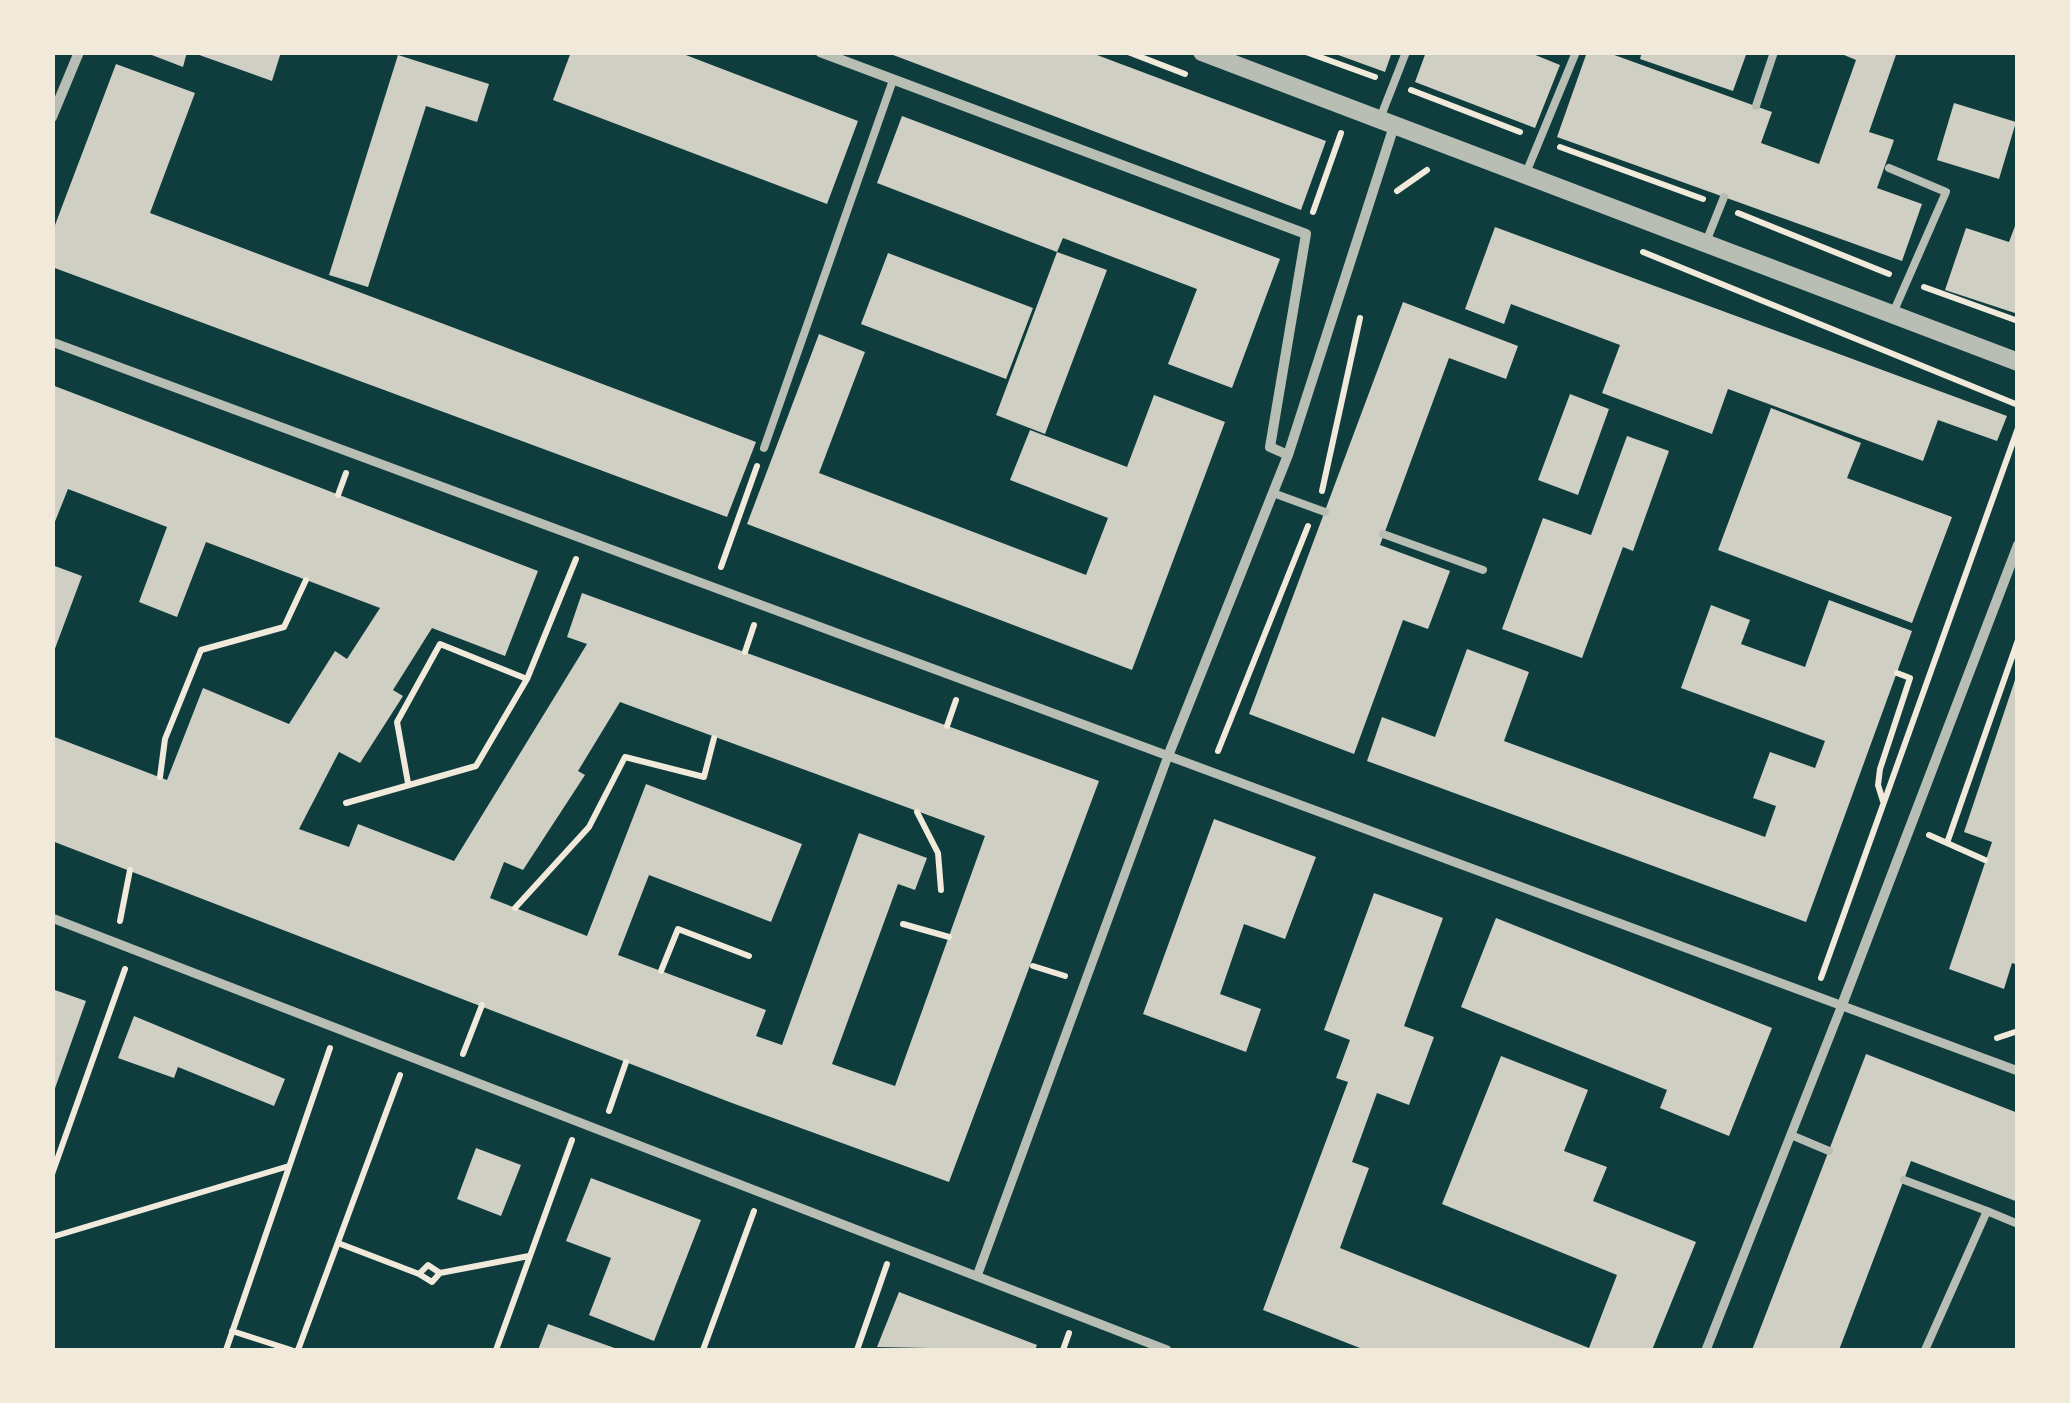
<!DOCTYPE html>
<html>
<head>
<meta charset="utf-8">
<style>
	body { margin:0 }
	#map { position:relative; width:2070px; height:1403px; overflow:hidden; background:#0f3d3e; font-family:"Nunito Sans",sans-serif }
	canvas { display:block }
	.frame { position:absolute; inset:0; border:55px solid #f1e9da; pointer-events:none }
</style>
</head>
<body>
<div id="map">
<canvas width="2070" height="1403"></canvas>
<div class="frame"></div>
</div>
<script>
const ctx = document.querySelector('canvas').getContext('2d');
ctx.lineJoin = 'round';
function fillPath(path, color) { ctx.fillStyle = color; ctx.fill(path, 'evenodd'); }
const toPath = rows => new Path2D(rows.map(r => 'M' + r).join(''));
function strokePath(path, color, width, dash) { ctx.strokeStyle = color; ctx.lineWidth = width; ctx.lineCap = dash ? 'butt' : 'round'; ctx.setLineDash(dash || []); ctx.stroke(path); }
fillPath(toPath([
	[144,52,187,52,183,67],
	[191,52,281,52,272,81],
	[571,52,678,52,858,121,827,204,553,100],
	[1089,52,1326,141,1301,210,888,53],
	[1330,52,1392,52,1385,72],
	[1426,52,1528,52,1560,65,1535,128,1415,82],
	[1587,52,1606,52,1772,112,1761,143,1819,164,1856,60,1837,52,1897,52,1869,132,1894,140,1877,188,1922,204,1902,261,1557,137],
	[1642,52,1747,52,1733,91,1640,59],
	[398,55,489,84,477,122,426,106,368,287,329,275],
	[116,64,195,93,150,213,756,442,727,517,52,267,52,233],
	[1954,103,2016,122,1999,179,1937,160],
	[902,116,1280,259,1232,388,1168,364,1197,289,1063,238,1057,252,877,183],
	[2018,218,2018,314,1945,290,1966,228,2009,242],
	[1495,227,2007,416,1997,441,1938,420,1923,461,1728,389,1712,434,1602,393,1620,345,1511,304,1504,324,1465,309],
	[1057,252,1107,270,1045,434,996,415],
	[888,253,1033,308,1006,379,861,324],
	[1403,302,1518,346,1506,379,1449,358,1380,545,1450,571,1428,629,1403,620,1354,754,1249,714],
	[819,334,865,352,819,473,1086,575,1108,518,1010,480,1030,430,1127,467,1154,395,1225,422,1132,670,747,524],
	[52,385,538,571,505,656,432,628,393,690,403,696,360,763,339,752,299,829,349,847,358,824,454,861,587,644,567,637,582,593,1099,781,949,1182,732,1103,52,841,52,736,167,780,203,688,289,724,335,651,347,659,380,608,206,542,177,617,139,602,167,527,68,489,52,529],
	[620,702,985,836,895,1086,832,1064,898,884,915,890,927,858,859,833,782,1045,756,1036,766,1010,618,955,649,875,771,922,802,844,646,784,587,936,490,898,504,862,523,870,585,775,578,771],
	[1570,394,1609,409,1578,495,1538,480],
	[1771,408,1861,443,1847,478,1952,517,1912,623,1718,550],
	[1627,436,1669,451,1633,551,1623,547,1582,658,1502,629,1543,518,1591,535],
	[52,565,82,576,53,654,52,654],
	[1829,600,1912,631,1806,922,1367,761,1382,717,1435,737,1467,649,1529,672,1504,741,1765,837,1776,806,1753,798,1770,752,1815,768,1825,741,1681,688,1711,605,1750,620,1741,644,1805,667],
	[2017,674,2018,965,2012,963,2004,989,1949,969,1992,842,1964,832],
	[1214,819,1316,857,1285,939,1244,924,1220,994,1261,1009,1246,1052,1143,1014],
	[1374,893,1443,918,1404,1026,1434,1037,1409,1105,1377,1093,1352,1162,1369,1168,1340,1248,1589,1348,1617,1275,1442,1204,1501,1056,1588,1090,1564,1151,1607,1167,1593,1201,1696,1242,1652,1350,1365,1350,1263,1310,1348,1082,1336,1078,1350,1040,1324,1030],
	[1496,918,1772,1028,1729,1136,1660,1108,1667,1090,1461,1007],
	[52,989,86,1001,53,1094,52,1094],
	[134,1016,285,1079,274,1106,178,1067,174,1078,118,1058],
	[1866,1054,2018,1113,2018,1202,1911,1161,1839,1350,1752,1350],
	[476,1148,521,1165,501,1216,457,1199],
	[591,1178,701,1220,654,1341,589,1315,611,1258,566,1241],
	[899,1292,1037,1345,1035,1350,877,1347],
	[548,1324,620,1350,538,1350]
]), '#cfcfc3');
strokePath(toPath([
	[1128,52,1185,74],
	[1306,52,1375,77],
	[1411,90,1520,132],
	[1560,147,1703,199],
	[1397,191,1427,170],
	[1313,212,1341,133],
	[1738,213,1889,274],
	[1643,252,2018,405],
	[1924,287,2018,321],
	[1322,491,1360,318],
	[338,495,346,473],
	[721,567,757,466],
	[745,652,754,625],
	[947,726,956,700],
	[1218,751,1308,526],
	[160,777,165,739,201,650,284,627,306,580],
	[408,783,397,722,440,644,527,679],
	[1883,801,1878,785,1880,769,1910,678,1897,673],
	[346,803,476,766,527,679,576,559],
	[917,812,938,853,941,890],
	[1929,835,1985,860],
	[1947,843,2018,640],
	[515,908,589,827,625,757,704,777,714,738],
	[120,921,130,870],
	[903,924,949,937],
	[1033,966,1065,976],
	[661,971,678,929,749,956],
	[1821,978,2018,428],
	[1997,1038,2018,1031],
	[463,1054,482,1005],
	[609,1111,626,1062],
	[52,1174,125,969],
	[52,1237,289,1166],
	[338,1243,419,1274,428,1265,440,1273,529,1256],
	[419,1274,432,1282,440,1273],
	[232,1331,291,1350],
	[226,1350,330,1048],
	[298,1350,400,1075],
	[496,1350,572,1140],
	[703,1350,754,1211],
	[857,1350,887,1264],
	[1063,1350,1069,1333]
]), '#f1e9da', 6);
strokePath(toPath([
	[1756,106,1774,52],
	[1379,121,1406,52],
	[1889,168,1946,192,1893,313],
	[1526,173,1576,52],
	[1706,242,1724,197],
	[764,448,893,80],
	[1273,493,1325,512],
	[1383,534,1483,570],
	[1791,1135,1829,1151],
	[1904,1180,1987,1211],
	[1925,1350,1987,1211,2018,1224]
]), '#b8beb3', 8);
strokePath(toPath([
	[52,342,2018,1071],
	[52,918,1167,1350],
	[977,1276,1168,756],
	[1706,1350,1842,1005]
]), '#b8beb3', 9);
strokePath(toPath([
	[820,52,1306,234,1270,447,1288,455],
	[52,117,79,52],
	[1168,756,1288,455,1394,126],
	[1842,1005,2018,545]
]), '#b8beb3', 10);
strokePath(toPath([
	[1202,52,2018,362]
]), '#b8beb3', 18);
</script>
</body>
</html>
